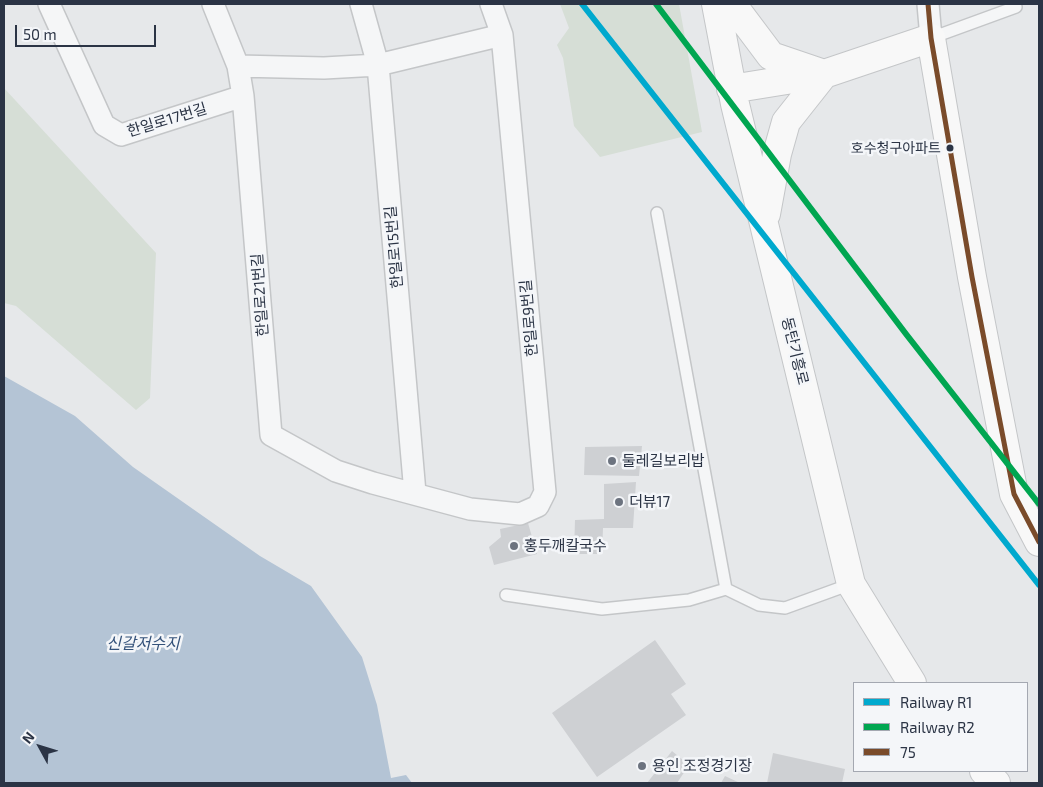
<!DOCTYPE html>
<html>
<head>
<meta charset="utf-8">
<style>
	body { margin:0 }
	#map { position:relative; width:1043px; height:787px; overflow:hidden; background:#e6e8ea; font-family:"Exo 2",sans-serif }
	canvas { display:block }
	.frame { position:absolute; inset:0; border:5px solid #2b3445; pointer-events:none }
	.legend { position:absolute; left:853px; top:682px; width:175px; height:90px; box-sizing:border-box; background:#f4f6f9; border:1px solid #a4a8b1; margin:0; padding:6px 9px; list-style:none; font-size:15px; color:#2b3445 }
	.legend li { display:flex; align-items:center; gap:10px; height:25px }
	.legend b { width:25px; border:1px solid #a4a8b1 }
	.north { position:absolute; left:15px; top:722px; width:50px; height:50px; -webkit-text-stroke:4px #f4f6f9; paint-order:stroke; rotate:309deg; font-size:14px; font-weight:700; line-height:20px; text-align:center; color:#2b3445 }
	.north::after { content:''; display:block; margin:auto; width:18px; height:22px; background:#2b3445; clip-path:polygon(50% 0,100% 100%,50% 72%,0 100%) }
	.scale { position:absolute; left:15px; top:25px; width:141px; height:22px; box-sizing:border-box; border:2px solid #2b3445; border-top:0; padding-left:6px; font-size:15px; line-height:18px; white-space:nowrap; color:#2b3445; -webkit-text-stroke:4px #f4f6f9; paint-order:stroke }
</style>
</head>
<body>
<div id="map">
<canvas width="1043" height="787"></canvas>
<div class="frame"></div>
<ul class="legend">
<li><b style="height:6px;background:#00a9ce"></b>Railway R1</li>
<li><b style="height:6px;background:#00a651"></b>Railway R2</li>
<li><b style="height:6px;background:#7a4b2a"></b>75</li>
</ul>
<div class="north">N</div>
<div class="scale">50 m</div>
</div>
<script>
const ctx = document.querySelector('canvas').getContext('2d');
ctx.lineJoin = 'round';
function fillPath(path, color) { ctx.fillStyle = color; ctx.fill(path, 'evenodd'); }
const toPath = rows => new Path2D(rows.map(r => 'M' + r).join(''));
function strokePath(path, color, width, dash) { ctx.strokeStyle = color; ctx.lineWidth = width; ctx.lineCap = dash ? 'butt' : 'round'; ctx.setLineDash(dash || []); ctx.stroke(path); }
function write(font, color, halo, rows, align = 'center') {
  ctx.font = font + ' "Exo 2","Noto Sans KR",sans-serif'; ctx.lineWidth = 5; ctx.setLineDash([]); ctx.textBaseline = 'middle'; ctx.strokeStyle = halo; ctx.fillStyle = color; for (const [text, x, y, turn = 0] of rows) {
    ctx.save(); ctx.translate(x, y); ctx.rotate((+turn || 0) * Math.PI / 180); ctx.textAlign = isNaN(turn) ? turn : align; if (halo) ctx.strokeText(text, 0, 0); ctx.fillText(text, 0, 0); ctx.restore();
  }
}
fillPath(toPath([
	[560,4,679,4,702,132,600,157,574,126,563,58,557,45,569,28],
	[4,88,156,253,150,398,136,410,16,306,4,303]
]), '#d6ded6');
fillPath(toPath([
	[4,376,75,416,133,467,260,556,311,586,362,657,377,705,391,778,406,775,412,783,4,783]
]), '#b4c4d5');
fillPath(toPath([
	[642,446,639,476,584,475,585,447],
	[636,482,633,528,603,528,602,554,574,554,575,520,604,519,604,484],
	[528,523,537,554,494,565,489,547,501,537,500,529],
	[655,640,686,684,671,694,686,715,597,777,552,713],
	[672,751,689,765,677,783,647,783],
	[773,753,845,769,842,783,767,783],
	[725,776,740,783,721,783]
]), '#ced0d3');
const lane = toPath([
	[931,38,1016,7],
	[657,213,726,589],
	[506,595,602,609,689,600,726,589,759,605,785,608,851,584]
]);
const street = toPath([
	[49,4,104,125,121,135,243,96],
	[213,4,238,66,243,96,271,435,336,471,373,483,470,509,520,514,538,506,545,492,502,35,491,4],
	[361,4,378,65,415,493],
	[928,4,931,38],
	[238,66,324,68,378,65,502,35]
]);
const secondary = toPath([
	[716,4,735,104,851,584,912,683],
	[732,4,771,56,824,74,786,122,777,154,766,214],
	[731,89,824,74,931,38,972,277,1014,494,1039,542],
	[984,771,996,783]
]);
strokePath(lane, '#c4c6c8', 14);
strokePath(street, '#c4c6c8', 24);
strokePath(secondary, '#c4c6c8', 30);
strokePath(lane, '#f5f6f7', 11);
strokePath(street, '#f5f6f7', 21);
strokePath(secondary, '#f8f8f8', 28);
strokePath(toPath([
	[928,4,931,38,972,277,1014,494,1039,542]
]), '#7a4b2a', 5);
strokePath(toPath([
	[582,4,1039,585]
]), '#00a9ce', 6);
strokePath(toPath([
	[656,4,906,334,1039,504]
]), '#00a651', 6);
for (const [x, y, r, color] of [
	[950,148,4.5,"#2b3445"],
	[612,461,5,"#6c737f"],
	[619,502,5,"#6c737f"],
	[514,546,5,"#6c737f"],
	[642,766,5,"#6c737f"]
]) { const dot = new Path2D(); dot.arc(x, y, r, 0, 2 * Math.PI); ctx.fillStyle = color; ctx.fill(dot); strokePath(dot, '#f4f6f9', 2); }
write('14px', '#2b3445', '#f4f6f9', [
	["호수청구아파트",941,148]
], 'right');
write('15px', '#2b3445', '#f4f6f9', [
	["한일로17번길",167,120,-17],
	["한일로15번길",394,247,-95],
	["한일로21번길",260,295,-94],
	["한일로9번길",529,318,-95],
	["동탄기흥로",795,351,76]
]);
write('15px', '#2b3445', '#f4f6f9', [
	["둘레길보리밥",622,461],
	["더뷰17",629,502],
	["홍두깨칼국수",524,546],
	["용인 조정경기장",652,766]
], 'left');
write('italic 16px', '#34527a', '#f4f6f9', [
	["신갈저수지",143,644]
]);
</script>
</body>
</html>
